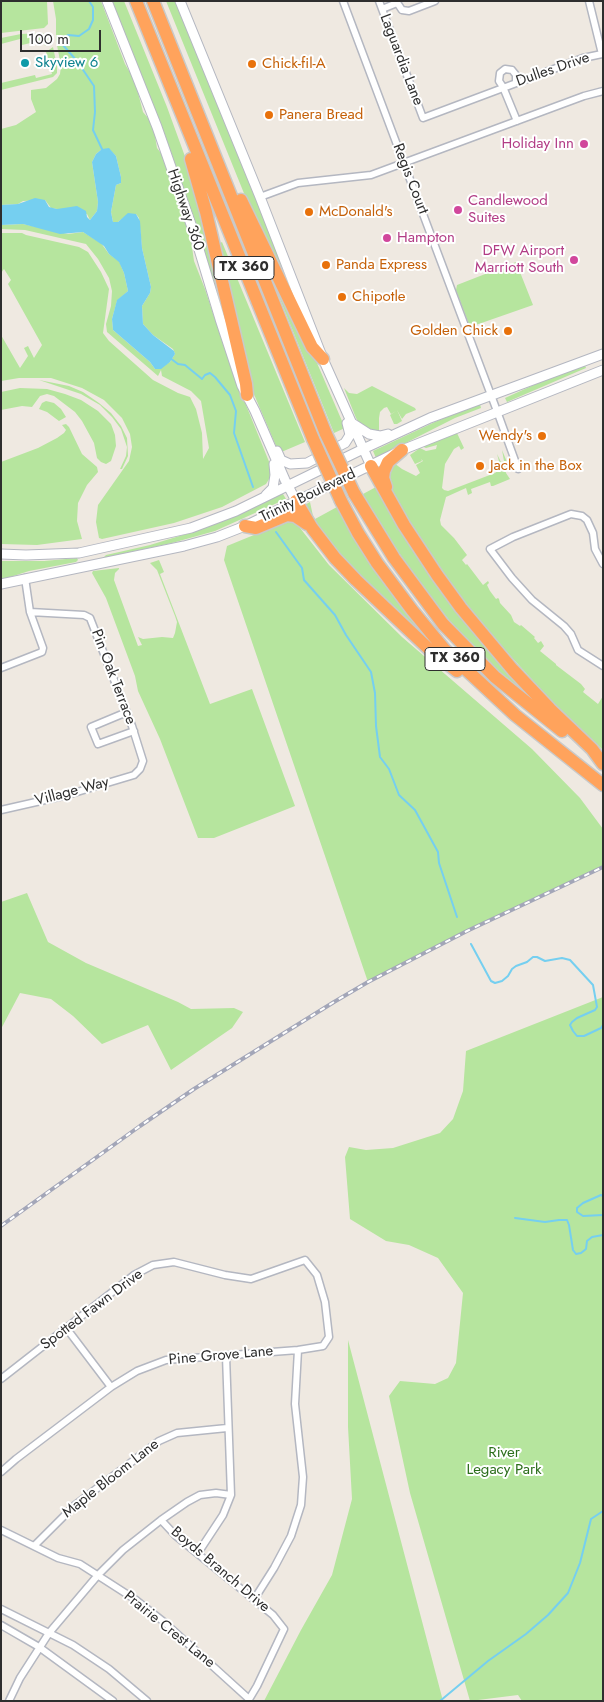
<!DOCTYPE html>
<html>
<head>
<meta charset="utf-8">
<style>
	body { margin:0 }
	#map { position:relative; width:604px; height:1702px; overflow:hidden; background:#efe9e1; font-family:Jost,sans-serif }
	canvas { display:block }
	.frame { position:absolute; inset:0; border:2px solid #2e2e2e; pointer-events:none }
	.scale { position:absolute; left:20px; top:30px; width:81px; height:22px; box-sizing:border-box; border:2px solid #2e2e2e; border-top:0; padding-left:6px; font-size:15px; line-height:18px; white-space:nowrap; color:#2e2e2e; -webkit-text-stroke:4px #fff; paint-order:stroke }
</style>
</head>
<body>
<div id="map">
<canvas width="604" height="1702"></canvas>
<div class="frame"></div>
<div class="scale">100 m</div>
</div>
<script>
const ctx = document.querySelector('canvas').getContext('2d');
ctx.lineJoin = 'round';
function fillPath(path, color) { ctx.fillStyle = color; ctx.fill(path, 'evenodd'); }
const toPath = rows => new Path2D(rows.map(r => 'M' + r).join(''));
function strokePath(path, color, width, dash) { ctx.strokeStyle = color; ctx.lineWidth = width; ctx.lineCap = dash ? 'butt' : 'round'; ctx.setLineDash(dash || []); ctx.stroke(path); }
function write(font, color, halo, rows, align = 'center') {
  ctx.font = font + ' Jost,sans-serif'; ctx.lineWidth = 4; ctx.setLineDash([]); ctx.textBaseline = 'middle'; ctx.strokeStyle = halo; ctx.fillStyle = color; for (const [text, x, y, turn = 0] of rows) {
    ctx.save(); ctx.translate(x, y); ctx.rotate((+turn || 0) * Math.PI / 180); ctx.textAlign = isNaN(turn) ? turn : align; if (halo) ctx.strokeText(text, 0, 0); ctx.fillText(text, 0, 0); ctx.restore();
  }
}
fillPath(toPath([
	[1,1,47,1,48,24,44,28,1,33],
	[53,1,101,1,125,64,135,81,143,112,153,124,157,148,164,157,189,226,194,261,205,289,231,368,272,469,271,476,266,484,222,507,174,523,102,539,99,538,96,522,98,505,129,461,132,447,130,434,122,418,104,400,82,388,51,378,19,378,1,381,1,335,20,368,28,356,24,348,28,346,34,358,42,345,8,284,11,280,4,269,1,273,1,233,22,233,26,235,79,247,88,252,101,272,109,289,103,333,109,341,153,380,178,393,190,397,196,409,202,433,203,459,209,448,201,401,191,391,162,376,161,370,158,376,107,332,106,324,111,306,112,291,109,278,98,259,86,244,25,230,1,229,1,225,23,224,68,234,83,232,101,243,109,254,119,261,124,273,128,291,117,301,112,319,113,330,150,362,155,369,170,362,175,354,173,349,153,335,143,324,142,306,150,293,151,287,142,248,139,218,136,214,123,218,118,222,113,222,111,212,116,185,121,183,121,177,116,156,109,149,102,149,96,154,92,162,98,202,97,211,90,220,87,214,51,208,45,200,23,201,18,204,1,205,1,129,16,125,36,112,31,99,31,90,46,88,57,79,60,74,61,66,56,40,56,19],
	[111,1,124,1,167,107,191,173,225,319,223,320,182,184,165,135],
	[166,1,176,1,292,287,289,288,254,218],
	[43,33,48,39,48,42,45,46,43,40,22,45,20,39,1,44,1,38,21,34],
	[53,47,57,66,57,73,53,77,1,90,1,83,35,75,36,78,52,74,46,52],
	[222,242,305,442,279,453,253,392,220,243],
	[516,262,533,305,470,327,456,290,457,285],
	[271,271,317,363,345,428,334,433,269,272],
	[585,365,586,368,507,402,505,398,558,374],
	[39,380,69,386,83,392,99,403,111,413,121,426,127,438,128,456,122,469,120,469,126,456,127,447,121,429,112,417,100,405,81,394],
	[372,386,415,408,416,410,406,414,402,419,397,410,402,421,397,424,394,424,390,415,396,411,391,414,387,407,384,408,380,412,379,418,379,431,370,431,361,426,356,418,344,388,349,393,357,394],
	[20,388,47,389,65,394,81,400,98,411,111,424,115,435,116,446,111,461,106,464,101,462,97,458,94,443,82,421,75,412,54,396,47,394,40,396,32,407,22,406,1,410,1,392],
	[46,401,54,403,61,409,66,417,59,421,47,412,39,409,42,403],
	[480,404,481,408,455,418,376,458,373,451,437,421],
	[66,424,69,427,82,454,97,467,98,472,87,485,78,503,77,521,82,539,37,545,1,544,1,462,38,448,57,438,64,433,66,430,62,425],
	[455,431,457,433,464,448,461,450,459,446,454,449,445,464,442,488,444,490,448,491,495,473,500,469,500,465,497,454,501,462,504,461,502,450,507,462,505,469,506,473,510,479,493,486,491,486,490,482,471,489,472,493,468,495,466,488,446,497,440,520,441,525,454,538,467,555,462,560,466,565,467,564,483,585,488,581,489,583,487,585,490,591,496,599,498,598,499,599,500,603,511,615,514,622,520,626,521,625,535,637,534,638,538,643,541,641,544,646,540,651,556,664,556,665,581,684,585,689,583,692,598,704,603,696,603,750,555,705,468,609,418,538,391,495,388,483,390,470,394,463,402,469,416,476,420,473,416,465,423,461,421,459,422,461,415,464,410,455,420,448,426,451,436,449,437,445,426,448,421,446],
	[376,487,533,700,529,699,479,653,449,620,419,581,384,532,363,494],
	[283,494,286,499,215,531,172,543,103,558,106,555,150,545,199,530,278,495],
	[310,502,313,516,315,519,337,507,377,574,423,635,361,583,303,506],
	[293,519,329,565,402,637,532,749,580,798,603,829,603,867,530,900,368,982,224,560,227,546],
	[77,558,78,560,76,562,29,571,1,580,1,561,44,561],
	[159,560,164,572,160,574,210,704,252,689,295,806,214,838,198,838,160,739,138,691,135,676,106,598,92,573,93,571,119,568,119,569,115,573,114,580,138,646,142,645,138,637,143,639,162,637,173,638,175,633,177,622,175,616,157,570,150,563],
	[27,893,48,942,86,963,178,1002,191,1009,234,1008,243,1012,232,1028,171,1070,148,1025,102,1044,73,1016,51,999,20,993,1,1029,1,902],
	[603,997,603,1701,522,1701,518,1695,470,1701,410,1493,389,1396,400,1381,435,1384,448,1378,456,1363,463,1293,438,1258,409,1245,386,1241,350,1219,345,1157,349,1147,366,1150,393,1148,440,1133,453,1119,463,1091,466,1051],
	[348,1340,443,1701,264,1701,301,1630,332,1575,352,1499,348,1427]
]), '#b6e59e');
fillPath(toPath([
	[109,148,116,156,121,177,121,183,116,185,111,212,113,222,118,222,128,213,136,214,140,221,142,248,151,287,150,293,142,306,143,324,153,335,174,351,175,354,170,362,161,369,155,369,150,362,113,330,112,319,117,300,128,291,124,273,119,262,109,254,104,246,83,232,60,234,23,224,1,225,1,205,18,204,35,198,45,200,49,207,57,209,77,206,86,211,87,217,90,220,97,211,98,202,92,162,96,154,102,149]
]), '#75cff0');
strokePath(toPath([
	[89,1,93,7,93,20,89,29,79,36,68,35,63,39,62,44,77,61,94,86,95,112,93,130,102,149],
	[170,358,178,364,185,365,202,379,205,375,210,373,215,377,230,395,236,411,234,433,253,487],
	[276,532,302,568,304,580,335,615,346,635,371,672,375,693,376,726,380,757,389,769,399,795,415,810,438,852,439,863,457,917],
	[471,944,491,981,495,983,502,981,508,976,512,969,516,966,527,962,533,957,537,957,545,961,562,958,570,960,593,985,597,1007,595,1010,577,1018,572,1022,570,1025,573,1031,577,1036,584,1036,601,1028,603,1025],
	[603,1196,601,1195,583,1203,577,1208,577,1212,583,1216,603,1215],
	[515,1218,545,1222,559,1220,567,1220,569,1225,573,1250,576,1254,581,1253,586,1249,587,1241,592,1237,603,1235],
	[440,1701,488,1661,526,1634,548,1615,568,1593,580,1563,591,1519,603,1511]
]), '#75cff0', 2);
const street = toPath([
	[343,1,497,411,518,469],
	[379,1,423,118,583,58,602,54,589,1],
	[396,1,402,10,409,11,435,1],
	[382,9,397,3],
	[516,83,516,75,512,70,505,69,500,73,499,81,503,87,517,121],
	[260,197,298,183,371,175,584,96,603,91],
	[603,564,595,549,593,533,587,520,582,516,571,514,513,537,490,549,512,578,532,600,564,626,571,634,578,650,603,666],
	[1,668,42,652,43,648,30,612],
	[127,712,91,727,98,744,134,731],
	[1,810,67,795,134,775,140,769,143,761,132,726,90,618,84,615,30,612,25,578],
	[67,1329,111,1387],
	[1,1379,134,1275,153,1265,174,1262,225,1275,251,1279,305,1260,317,1275,325,1302,329,1337,323,1346,298,1350,166,1360,137,1371,111,1387,16,1459,1,1472],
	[161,1520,176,1536,273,1615,284,1629,257,1686,248,1701],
	[1,1530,58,1558,80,1564,136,1600,164,1622,249,1699],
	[34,1546,75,1505,159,1441,177,1433,227,1428],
	[198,1553,223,1515,231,1495,226,1356],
	[255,1598,274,1568,291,1536,301,1505,303,1477,295,1404,298,1350],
	[1,1609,73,1645,109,1669,147,1701],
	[1,1625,39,1647,113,1701],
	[9,1701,20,1678,49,1633,98,1575,123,1550,161,1520,187,1502,200,1495,216,1493,231,1495]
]);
const secondary = toPath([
	[107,1,157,127,194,233,220,319,242,386,255,411,285,480,296,501],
	[180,1,260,197,323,359,371,466],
	[352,423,369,434,380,436,388,434],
	[277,451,281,460,290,464,307,463,345,443,350,435,347,423],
	[266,495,273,488,275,475,274,464],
	[1,554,26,555,79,553,191,528,236,511,363,449,430,418,603,354],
	[1,584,184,546,217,537,245,526,402,450,603,370]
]);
const highway = toPath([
	[136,1,313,439],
	[153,1,326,434],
	[191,159,206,212,246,384,247,395],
	[241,200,312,347,323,359],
	[371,466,404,525,437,575,461,608,513,670,550,709,592,749,603,764],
	[386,487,383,478,384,471,388,462,402,450],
	[354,493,394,558,443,624,495,677,562,731],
	[296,501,312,528,335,558,356,580,430,650,457,671],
	[341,501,358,533,377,563,412,610,445,650,515,715,603,785],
	[245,526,256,528,287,515,295,516,307,524]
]);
strokePath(street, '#b4b7c1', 9);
strokePath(secondary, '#b4b7c1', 11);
strokePath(highway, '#c9c9c9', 15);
strokePath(street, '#fff', 6);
strokePath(secondary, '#fff', 9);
strokePath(highway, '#ffa35c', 12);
const rail = toPath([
	[1,1226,140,1126,194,1089,334,1002,368,982,467,931,603,867]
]);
strokePath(rail, '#a3a6b8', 4);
strokePath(rail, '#fff', 2, [5.5]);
const highwayBridge = toPath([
	[326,434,354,493],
	[313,439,341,501]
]);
strokePath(highwayBridge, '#c9c9c9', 15, []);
strokePath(highwayBridge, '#ffa35c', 12);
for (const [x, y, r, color] of [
	[25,63,5,"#0f9aa8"],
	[252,64,5,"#e8710a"],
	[269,115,5,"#e8710a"],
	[584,144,5,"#d1479c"],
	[458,210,5,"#d1479c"],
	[309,212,5,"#e8710a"],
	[387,238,5,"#d1479c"],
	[574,260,5,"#d1479c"],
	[326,265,5,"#e8710a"],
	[342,297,5,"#e8710a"],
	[508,331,5,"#e8710a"],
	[542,436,5,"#e8710a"],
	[480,466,5,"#e8710a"]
]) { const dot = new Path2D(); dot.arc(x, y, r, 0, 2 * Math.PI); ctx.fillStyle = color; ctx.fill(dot); strokePath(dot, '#fff', 2); }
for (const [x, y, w] of [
	[244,268,60],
	[455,659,60]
]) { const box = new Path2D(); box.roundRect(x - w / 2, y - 11.5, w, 23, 4); ctx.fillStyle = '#fff'; ctx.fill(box); strokePath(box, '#2e2e2e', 1); }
write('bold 14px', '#2e2e2e', null, [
	["TX 360",244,268],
	["TX 360",455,659]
]);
write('15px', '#2e2e2e', '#fff', [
	["Laguardia Lane",401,60,69],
	["Dulles Drive",553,70,-19],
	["Regis Court",410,179,69],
	["Highway 360",185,210,71],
	["Trinity Boulevard",308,496,-26],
	["Pin Oak Terrace",113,677,69],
	["Village Way",72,792,-15],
	["Spotted Fawn Drive",92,1310,-37],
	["Pine Grove Lane",221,1356,-5],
	["Maple Bloom Lane",111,1479,-38],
	["Boyds Branch Drive",220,1570,40],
	["Prairie Crest Lane",169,1630,39]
]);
write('15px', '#0d838f', '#fff', [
	["Skyview 6",35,63]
], 'left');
write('15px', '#c56008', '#fff', [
	["Chick-fil-A",262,64],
	["Panera Bread",279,115],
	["McDonald's",319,212],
	["Panda Express",336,265],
	["Chipotle",352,297],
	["Golden Chick",498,331,"right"],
	["Wendy's",532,436,"right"],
	["Jack in the Box",490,466]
], 'left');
write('15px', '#b23c85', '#fff', [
	["Holiday Inn",574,144],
	["Candlewood",468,201,"left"],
	["Suites",468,218,"left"],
	["Hampton",397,238,"left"],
	["DFW Airport",564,251],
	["Marriott South",564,268]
], 'right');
write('15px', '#2c6e1b', '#fff', [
	["River",504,1453],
	["Legacy Park",504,1470]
]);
</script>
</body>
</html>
